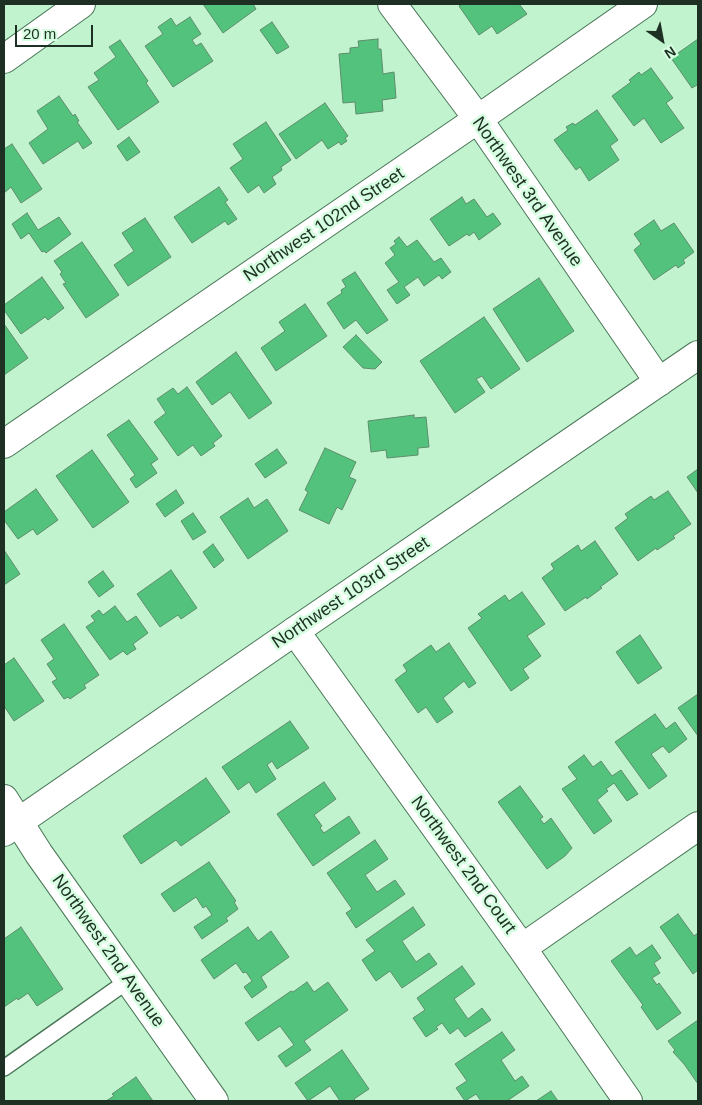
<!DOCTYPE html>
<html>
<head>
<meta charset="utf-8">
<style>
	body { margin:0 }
	#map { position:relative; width:702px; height:1105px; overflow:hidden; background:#c2f3cf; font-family:Helvetica,sans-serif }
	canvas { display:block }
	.frame { position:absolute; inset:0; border:5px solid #1d3023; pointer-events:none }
	.north { position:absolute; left:637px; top:15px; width:50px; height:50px; -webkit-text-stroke:4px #d6fee0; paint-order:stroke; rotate:147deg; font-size:14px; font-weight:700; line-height:20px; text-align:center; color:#1d3023 }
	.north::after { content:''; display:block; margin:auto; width:18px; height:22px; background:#1d3023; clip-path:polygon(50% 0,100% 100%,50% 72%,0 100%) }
	.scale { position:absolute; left:15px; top:25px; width:78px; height:22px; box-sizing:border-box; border:2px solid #1d3023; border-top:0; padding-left:6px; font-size:15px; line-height:18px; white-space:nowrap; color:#1d3023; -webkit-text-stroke:4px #d6fee0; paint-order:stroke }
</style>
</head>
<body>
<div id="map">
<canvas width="702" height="1105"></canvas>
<div class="frame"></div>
<div class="north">N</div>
<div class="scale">20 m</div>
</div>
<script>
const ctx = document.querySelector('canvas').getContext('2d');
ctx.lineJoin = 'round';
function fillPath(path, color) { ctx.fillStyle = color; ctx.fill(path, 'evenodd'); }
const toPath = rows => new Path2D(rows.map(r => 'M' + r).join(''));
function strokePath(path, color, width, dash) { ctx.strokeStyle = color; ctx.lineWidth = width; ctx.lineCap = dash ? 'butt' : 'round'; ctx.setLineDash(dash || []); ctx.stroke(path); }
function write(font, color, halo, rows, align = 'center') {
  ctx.font = font + ' Helvetica,sans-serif'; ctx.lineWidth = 5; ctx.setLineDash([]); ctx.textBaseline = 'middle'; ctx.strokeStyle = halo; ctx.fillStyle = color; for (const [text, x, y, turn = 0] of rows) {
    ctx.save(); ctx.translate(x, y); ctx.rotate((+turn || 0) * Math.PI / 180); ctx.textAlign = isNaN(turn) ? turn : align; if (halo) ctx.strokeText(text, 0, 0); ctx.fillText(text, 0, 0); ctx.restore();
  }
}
const building = toPath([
	[203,4,253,4,256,9,223,33,203,4],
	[462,4,519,4,527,14,497,34,492,26,479,35,459,6,462,4],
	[190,17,201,34,192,40,196,46,201,43,213,61,173,87,145,46,163,34,158,27,171,18,176,26,190,17],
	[272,22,289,47,277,54,260,30,272,22],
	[378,39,378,49,381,49,383,74,394,72,396,98,382,100,383,111,356,114,355,102,343,103,339,54,350,53,350,48,359,47,358,41,378,39],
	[698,39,698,87,697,85,692,88,671,58,698,39],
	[120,40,148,81,146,83,159,102,118,130,88,87,99,80,94,73,116,57,109,47,120,40],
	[651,68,673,98,666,103,684,128,661,143,644,118,634,126,612,96,631,82,629,80,639,72,641,75,651,68],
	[59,96,73,116,75,114,79,121,77,122,92,143,83,149,78,141,43,164,29,143,48,129,37,111,59,96],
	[325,103,348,136,345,138,347,141,341,145,339,142,328,149,322,140,296,159,279,134,325,103],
	[597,110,618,140,610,146,619,160,589,181,580,167,576,170,554,140,568,130,566,127,573,123,575,125,597,110],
	[266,122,291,160,281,167,282,170,272,177,276,184,264,193,259,185,248,193,230,168,243,159,233,144,266,122],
	[129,137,140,152,127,161,117,146,129,137],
	[12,144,42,189,21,203,11,187,4,193,4,149,12,144],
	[219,187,228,200,225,202,237,219,228,225,225,221,192,243,174,217,219,187],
	[462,197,466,204,474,199,487,217,493,213,501,224,479,240,474,232,469,236,467,234,449,246,430,219,462,197],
	[27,213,38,230,59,217,71,234,46,253,44,251,42,252,29,233,21,239,12,224,27,213],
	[145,218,171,257,128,286,114,265,134,251,122,233,145,218],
	[654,220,661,231,674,223,694,252,683,260,685,263,678,268,676,265,654,280,634,250,641,244,634,234,654,220],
	[399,237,407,247,417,240,434,262,441,258,451,272,442,279,439,275,424,286,418,277,404,287,410,295,397,304,387,290,399,282,385,263,395,255,390,248,396,244,394,241,399,237],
	[82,242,119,295,86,318,63,284,66,283,60,274,62,272,54,261,82,242],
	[355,272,388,320,367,334,356,320,344,329,327,303,342,293,341,290,346,287,342,280,355,272],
	[42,277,64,308,48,320,45,317,21,334,4,310,4,305,42,277],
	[539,278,574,331,527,362,493,309,539,278],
	[305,304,327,336,276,371,261,348,285,331,279,322,305,304],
	[484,317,520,369,491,389,482,376,476,379,485,392,455,413,420,361,484,317],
	[4,324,28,358,4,375,4,324],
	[356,335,382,362,375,369,363,368,343,347,356,335],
	[236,352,272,403,249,419,230,392,212,405,196,382,236,352],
	[187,387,222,436,213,443,215,446,201,456,193,445,178,456,154,422,166,413,157,399,173,388,178,394,187,387],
	[414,415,414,418,426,417,429,447,418,448,418,455,387,458,386,450,371,452,368,421,414,415],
	[129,420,158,459,151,464,157,473,136,488,130,479,135,475,107,435,129,420],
	[325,448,356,462,349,477,356,480,342,510,337,507,329,524,299,510,308,492,305,490,325,448],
	[277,449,287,463,265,478,255,464,277,449],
	[92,450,129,502,93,528,56,476,92,450],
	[698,469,698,493,687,477,698,469],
	[36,489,58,520,37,535,33,529,18,539,4,520,4,512,36,489],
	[176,490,184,503,165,517,156,504,176,490],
	[668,491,691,524,673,536,675,538,657,550,656,548,638,561,615,528,628,518,625,514,651,496,654,500,668,491],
	[248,498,254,508,267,499,288,531,248,559,220,517,248,498],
	[193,513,206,532,193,540,181,521,193,513],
	[595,541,618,574,600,587,602,588,587,599,586,597,565,611,542,578,554,569,551,564,578,545,581,551,595,541],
	[213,544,224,560,214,568,203,552,213,544],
	[4,550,20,574,4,585,4,550],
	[171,570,197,608,181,619,178,615,160,627,137,594,171,570],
	[103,571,114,586,99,597,88,582,103,571],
	[522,592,545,624,527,636,541,656,523,669,529,678,511,691,468,628,482,618,478,614,505,595,509,601,522,592],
	[115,606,127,622,136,616,148,633,133,644,136,649,131,652,127,655,123,651,110,660,86,627,95,621,91,616,99,610,103,615,115,606],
	[64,624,99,675,84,685,86,688,70,699,68,697,64,699,52,682,57,679,47,664,54,659,41,640,64,624],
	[640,635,662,668,638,684,616,652,640,635],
	[449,643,476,683,469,688,464,681,443,698,453,712,437,723,426,707,418,713,395,680,407,671,403,665,431,645,436,652,449,643],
	[14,658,44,701,14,721,4,706,4,665,14,658],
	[698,694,698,736,678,708,698,694],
	[655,714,666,729,675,722,687,739,669,753,663,746,651,754,667,776,649,789,615,742,655,714],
	[290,721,309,748,277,769,272,761,267,765,276,779,256,793,249,782,238,790,222,767,290,721],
	[584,755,593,767,601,761,612,776,621,770,638,794,627,801,614,783,606,789,608,791,597,800,612,821,594,834,562,789,577,779,568,767,584,755],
	[206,778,230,812,181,846,176,840,141,864,123,836,206,778],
	[324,782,336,799,314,815,322,826,320,828,324,833,349,816,360,833,313,866,277,814,324,782],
	[520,786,543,817,540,819,544,824,551,818,572,848,565,856,547,869,498,802,520,786],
	[375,840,388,859,365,875,377,892,395,880,405,894,356,928,346,913,352,909,327,873,375,840],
	[209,862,236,901,234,902,238,909,226,918,228,921,202,939,194,927,212,915,206,906,203,908,196,897,174,912,161,894,209,862],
	[413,907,425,925,402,941,416,962,429,953,437,964,402,988,390,971,376,981,362,960,375,951,366,940,413,907],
	[678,914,694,936,698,933,698,970,693,974,660,927,678,914],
	[21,927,63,989,37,1006,28,993,18,1000,17,998,4,1007,4,939,21,927],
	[248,927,258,941,271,931,289,957,261,977,267,987,252,998,244,987,252,981,246,972,243,973,236,963,214,979,201,960,248,927],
	[652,945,661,958,654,963,660,973,652,978,657,985,659,983,681,1013,657,1030,641,1007,643,1005,611,961,630,947,636,956,652,945],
	[462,966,475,984,454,999,468,1019,482,1008,491,1020,465,1037,458,1028,450,1034,442,1023,436,1027,438,1029,426,1037,413,1018,425,1010,417,998,462,966],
	[307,982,314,992,328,982,348,1010,304,1041,311,1050,286,1067,278,1056,294,1045,280,1026,258,1041,245,1023,291,991,293,992,307,982],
	[698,1020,698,1084,684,1064,673,1052,675,1050,668,1041,698,1020],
	[502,1032,515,1050,501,1060,515,1081,522,1076,529,1086,507,1101,481,1101,476,1094,465,1101,456,1088,467,1081,455,1064,502,1032],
	[342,1050,369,1089,354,1099,356,1101,340,1101,330,1086,308,1101,295,1083,342,1050],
	[136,1077,153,1101,106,1101,114,1096,112,1094,136,1077],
	[551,1091,558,1101,536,1101,551,1091]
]);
fillPath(building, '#53c27c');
strokePath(building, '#5e8c6b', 1);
const service = toPath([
	[4,1068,129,980]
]);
const minor = toPath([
	[392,4,478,119,659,382],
	[4,59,81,4],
	[4,444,478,119,643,4],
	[295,631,522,948,628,1101],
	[522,948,698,826]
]);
const tertiary = toPath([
	[4,799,39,854,214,1101]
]);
const secondary = toPath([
	[4,832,295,631,698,355]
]);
strokePath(service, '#487556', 18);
strokePath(minor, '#487556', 30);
strokePath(tertiary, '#487556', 30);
strokePath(secondary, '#487556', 30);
strokePath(service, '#fff', 15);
strokePath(minor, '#fff', 28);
strokePath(tertiary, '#fff', 28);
strokePath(secondary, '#fff', 28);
write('18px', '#1d3023', '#d6fee0', [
	["Northwest 3rd Avenue",527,192,55],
	["Northwest 102nd Street",324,225,-34],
	["Northwest 103rd Street",351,593,-34],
	["Northwest 2nd Court",463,865,54],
	["Northwest 2nd Avenue",108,951,55]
]);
</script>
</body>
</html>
